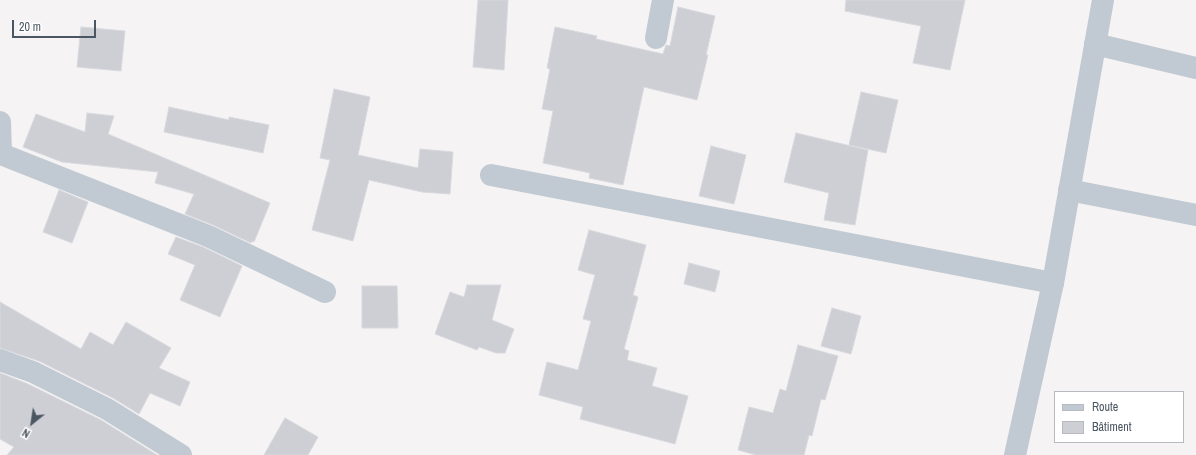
<!DOCTYPE html>
<html>
<head>
<meta charset="utf-8">
<style>
	body { margin:0 }
	#map { position:relative; width:1196px; height:455px; overflow:hidden; background:#f5f3f3; font-family:"Archivo Narrow",sans-serif }
	canvas { display:block }
	.legend { position:absolute; left:1054px; top:391px; width:130px; height:52px; box-sizing:border-box; background:#fff; border:1px solid #b7bbc0; margin:0; padding:5px 7px; list-style:none; font-size:12px; color:#4a5661 }
	.legend li { display:flex; align-items:center; gap:8px; height:20px }
	.legend b { width:20px; border:1px solid #b7bbc0 }
	.north { position:absolute; left:12px; top:403px; width:40px; height:40px; -webkit-text-stroke:3px #fff; paint-order:stroke; rotate:210deg; font-size:11px; font-weight:700; line-height:16px; text-align:center; color:#4a5661 }
	.north::after { content:''; display:block; margin:auto; width:14px; height:18px; background:#4a5661; clip-path:polygon(50% 0,100% 100%,50% 72%,0 100%) }
	.scale { position:absolute; left:12px; top:20px; width:84px; height:18px; box-sizing:border-box; border:2px solid #4a5661; border-top:0; padding-left:5px; font-size:12px; line-height:14px; white-space:nowrap; color:#4a5661; -webkit-text-stroke:3px #fff; paint-order:stroke }
</style>
</head>
<body>
<div id="map">
<canvas width="1196" height="455"></canvas>
<ul class="legend">
<li><b style="height:5px;background:#c1cad2"></b>Route</li>
<li><b style="height:11px;background:#cdcfd5"></b>Bâtiment</li>
</ul>
<div class="north">N</div>
<div class="scale">20 m</div>
</div>
<script>
const ctx = document.querySelector('canvas').getContext('2d');
ctx.lineJoin = 'round';
function fillPath(path, color) { ctx.fillStyle = color; ctx.fill(path, 'evenodd'); }
const toPath = rows => new Path2D(rows.map(r => 'M' + r).join(''));
function strokePath(path, color, width, dash) { ctx.strokeStyle = color; ctx.lineWidth = width; ctx.lineCap = dash ? 'butt' : 'round'; ctx.setLineDash(dash || []); ctx.stroke(path); }
const building = toPath([
	[478,0,508,0,504,70,473,67,478,0],
	[846,0,965,0,950,70,913,63,921,26,845,11,846,0],
	[678,7,715,16,706,55,708,55,697,100,644,87,623,185,589,178,590,173,543,163,553,111,542,109,550,69,547,68,555,27,597,36,596,39,663,54,666,45,670,46,678,7],
	[81,27,125,31,121,71,77,67,81,27],
	[334,89,370,97,358,155,418,168,420,149,453,152,450,194,422,192,369,180,353,241,312,230,330,160,320,158,334,89],
	[861,92,898,100,886,153,849,145,861,92],
	[169,107,229,120,229,117,269,125,263,153,164,132,169,107],
	[87,113,114,116,108,134,270,203,254,242,252,241,251,243,213,225,185,214,194,194,155,183,158,172,62,162,23,147,36,114,85,132,87,113],
	[796,133,868,150,855,225,824,220,829,193,784,182,796,133],
	[711,146,746,155,734,204,699,196,711,146],
	[59,190,88,202,72,243,43,232,59,190],
	[589,230,646,245,633,295,638,297,624,349,629,351,627,360,657,368,652,386,688,396,675,444,580,419,583,407,539,395,547,362,578,370,591,321,583,319,595,275,578,270,589,230],
	[176,237,203,247,242,266,220,317,180,300,195,265,168,254,176,237],
	[689,263,720,271,715,292,684,284,689,263],
	[467,285,501,285,492,320,514,329,505,353,496,353,479,347,477,350,435,334,450,292,464,297,467,285],
	[362,286,397,286,398,328,362,328,362,286],
	[0,302,81,349,90,332,113,345,126,322,171,348,159,368,190,382,180,406,150,393,139,414,113,398,39,361,0,348,0,302],
	[832,308,861,316,851,354,821,346,832,308],
	[798,345,838,356,825,400,821,399,812,436,809,435,804,455,756,455,738,450,749,407,773,413,780,389,786,391,798,345],
	[0,373,28,384,101,420,157,455,7,455,14,447,0,439,0,373],
	[285,418,318,437,308,455,264,455,285,418]
]);
fillPath(building, '#cdcfd5');
strokePath(building, '#d7d9de', 1);
strokePath(toPath([
	[656,38,663,0],
	[1095,44,1196,68],
	[0,122,1,154,208,236,325,292],
	[491,175,1053,283],
	[1069,190,1196,215],
	[0,360,33,372,107,409,181,455]
]), '#c1cad2', 22);
strokePath(toPath([
	[1015,455,1053,283,1103,0]
]), '#c1cad2', 22);
</script>
</body>
</html>
